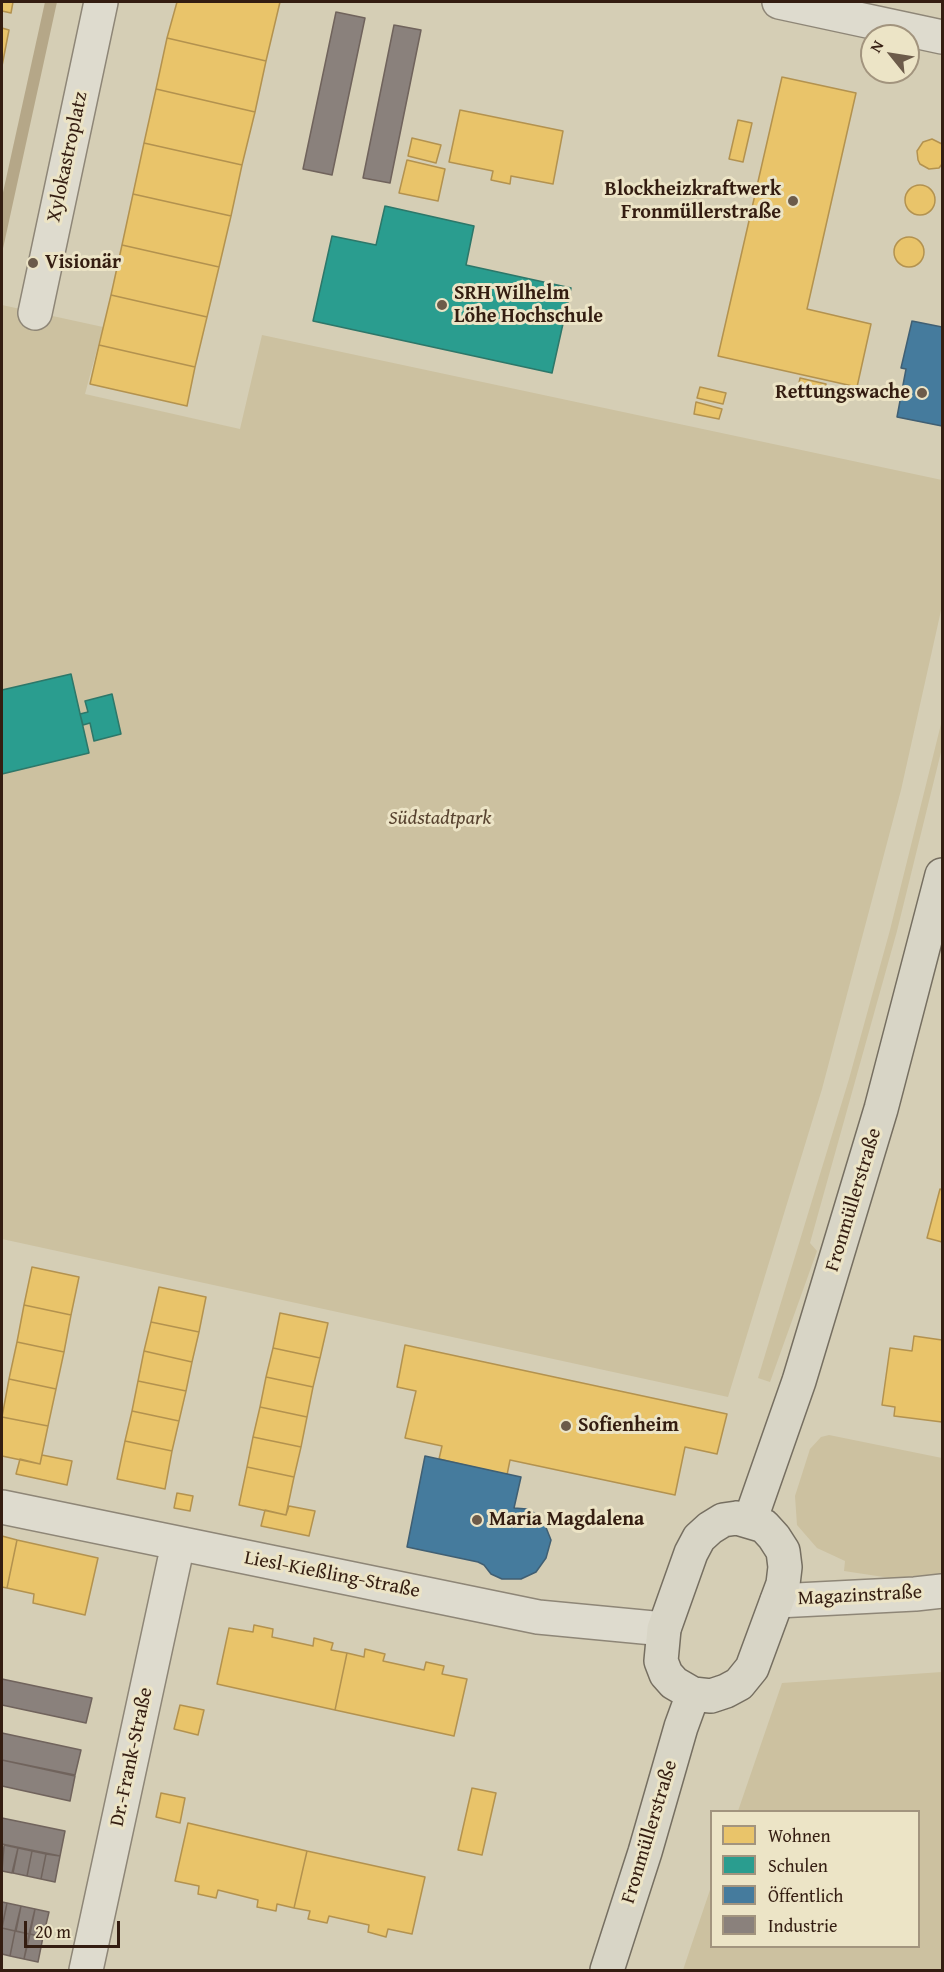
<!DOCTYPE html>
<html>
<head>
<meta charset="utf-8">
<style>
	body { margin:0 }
	#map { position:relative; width:944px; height:1972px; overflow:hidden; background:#d5ceb5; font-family:"Gentium Book Plus",serif }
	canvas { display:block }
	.frame { position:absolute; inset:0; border:3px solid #341d11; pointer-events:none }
	.legend { position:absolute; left:710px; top:1810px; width:210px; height:138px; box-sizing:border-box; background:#ece4c6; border:2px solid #a2947e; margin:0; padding:8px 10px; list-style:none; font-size:18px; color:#341d11 }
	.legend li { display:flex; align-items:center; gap:12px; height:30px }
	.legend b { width:30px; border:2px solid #a2947e }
	.north { position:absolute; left:860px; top:24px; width:60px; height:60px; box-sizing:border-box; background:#ece4c6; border:2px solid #a2947e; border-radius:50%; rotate:300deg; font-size:16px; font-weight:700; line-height:24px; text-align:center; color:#341d11 }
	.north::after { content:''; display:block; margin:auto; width:21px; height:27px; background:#6c5b4a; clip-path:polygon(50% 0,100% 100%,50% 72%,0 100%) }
	.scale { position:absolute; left:24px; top:1921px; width:96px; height:27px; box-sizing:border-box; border:3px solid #341d11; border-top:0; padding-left:8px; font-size:18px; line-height:21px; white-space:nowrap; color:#341d11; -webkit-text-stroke:4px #ece4c6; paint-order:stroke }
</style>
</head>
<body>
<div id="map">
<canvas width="944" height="1972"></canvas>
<div class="frame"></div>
<ul class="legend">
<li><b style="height:16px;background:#e9c46a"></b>Wohnen</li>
<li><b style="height:16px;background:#2a9d8f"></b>Schulen</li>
<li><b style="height:16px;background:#457b9d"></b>Öffentlich</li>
<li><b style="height:16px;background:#8a817c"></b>Industrie</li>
</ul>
<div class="north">N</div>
<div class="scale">20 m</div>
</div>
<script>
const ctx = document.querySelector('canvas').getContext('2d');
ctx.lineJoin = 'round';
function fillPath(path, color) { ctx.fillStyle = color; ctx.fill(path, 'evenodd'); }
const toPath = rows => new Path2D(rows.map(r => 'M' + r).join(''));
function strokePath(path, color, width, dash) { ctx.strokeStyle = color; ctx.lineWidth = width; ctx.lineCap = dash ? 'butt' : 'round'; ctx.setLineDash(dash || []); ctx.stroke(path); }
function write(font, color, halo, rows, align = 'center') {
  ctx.font = font + ' "Gentium Book Plus",serif'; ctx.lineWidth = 6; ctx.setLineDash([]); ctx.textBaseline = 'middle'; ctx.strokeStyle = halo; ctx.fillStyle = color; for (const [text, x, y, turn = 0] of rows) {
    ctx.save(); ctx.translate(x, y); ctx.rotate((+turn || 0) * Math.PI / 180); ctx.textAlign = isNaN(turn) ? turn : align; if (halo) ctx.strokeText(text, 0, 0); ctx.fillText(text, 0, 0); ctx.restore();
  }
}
fillPath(toPath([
	[2,305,103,327,85,394,240,429,262,335,942,480,942,606,901,790,822,1089,728,1397,2,1239],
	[942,720,942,748,897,931,810,1243,817,1251,770,1382,758,1378,849,1079,890,930],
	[829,1435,942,1458,942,1576,897,1579,844,1571,845,1561,817,1548,797,1525,795,1496,810,1449,821,1437],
	[942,1672,942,1970,683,1970,711,1887,712,1946,918,1946,918,1812,738,1811,782,1683]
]), '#ccc1a0');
fillPath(toPath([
	[45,2,57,2,2,253,2,197]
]), '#b5a788');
const homes = toPath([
	[2,2,13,2,11,13,2,11,2,2],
	[177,2,280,2,266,61,167,38,177,2],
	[2,28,9,30,2,66,2,28],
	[167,38,266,61,255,112,156,89,167,38],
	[782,77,856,93,807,309,871,324,857,387,718,356,782,77],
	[156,89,255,112,242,165,144,143,156,89],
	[460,110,563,131,553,184,511,176,510,184,491,180,493,171,449,162,460,110],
	[738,120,752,123,743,162,729,159,738,120],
	[412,138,441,145,436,163,408,156,412,138],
	[932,139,942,144,942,164,939,168,929,169,920,164,918,160,917,151,923,142,932,139],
	[144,143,242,165,231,216,133,194,144,143],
	[407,160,445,169,438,201,399,193,407,160],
	'905 200a15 15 0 1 1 30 0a15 15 0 1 1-30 0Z',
	[133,194,231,216,219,267,122,245,133,194],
	'894 252a15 15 0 1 1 30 0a15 15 0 1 1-30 0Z',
	[122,245,219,267,207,317,111,295,122,245],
	[111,295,207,317,195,367,99,345,111,295],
	[99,345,195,367,187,406,90,384,99,345],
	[800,378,826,384,824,394,798,388,800,378],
	[700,387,726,393,723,404,697,398,700,387],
	[696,402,722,409,719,419,694,414,696,402],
	[940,1189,942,1190,942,1242,927,1238,940,1189],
	[32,1267,79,1277,71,1315,24,1305,32,1267],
	[159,1287,206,1297,199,1332,151,1322,159,1287],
	[24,1305,71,1315,64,1352,17,1342,24,1305],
	[280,1313,328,1323,320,1358,273,1348,280,1313],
	[151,1322,199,1332,192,1362,144,1351,151,1322],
	[914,1336,942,1340,942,1422,894,1416,895,1407,882,1405,890,1348,912,1351,914,1336],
	[17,1342,64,1352,56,1389,9,1379,17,1342],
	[405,1345,727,1414,717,1454,685,1447,675,1495,510,1460,507,1475,439,1459,442,1446,405,1438,416,1391,397,1387,405,1345],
	[273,1348,320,1358,313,1387,266,1377,273,1348],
	[144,1351,192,1362,186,1391,138,1381,144,1351],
	[266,1377,313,1387,307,1417,260,1407,266,1377],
	[9,1379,56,1389,48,1426,2,1417,9,1379],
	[138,1381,186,1391,179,1421,132,1411,138,1381],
	[260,1407,307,1417,301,1447,253,1437,260,1407],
	[132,1411,179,1421,172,1451,125,1441,132,1411],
	[2,1417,48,1426,40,1464,2,1456,2,1417],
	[253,1437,301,1447,294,1477,247,1467,253,1437],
	[125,1441,172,1451,165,1489,117,1479,125,1441],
	[42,1455,72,1461,67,1485,16,1474,20,1459,40,1464,42,1455],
	[247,1467,294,1477,286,1515,239,1505,247,1467],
	[177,1493,193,1496,190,1511,174,1508,177,1493],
	[289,1506,315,1511,309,1536,261,1526,265,1510,286,1515,289,1506],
	[2,1536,17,1540,7,1588,2,1587,2,1536],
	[17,1540,98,1558,85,1615,33,1603,34,1594,7,1588,17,1540],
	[254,1625,273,1629,272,1637,313,1646,314,1638,333,1643,331,1650,347,1653,335,1710,217,1684,229,1628,253,1632,254,1625],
	[365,1649,385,1654,383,1661,424,1670,426,1662,444,1666,442,1674,467,1679,454,1736,335,1710,347,1653,364,1657,365,1649],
	[180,1705,204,1710,198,1735,174,1729,180,1705],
	[472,1788,496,1793,482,1855,458,1850,472,1788],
	[161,1793,185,1798,180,1823,156,1817,161,1793],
	[188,1823,307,1851,294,1908,277,1904,276,1911,257,1907,258,1900,218,1890,216,1898,198,1894,199,1886,175,1881,188,1823],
	[307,1851,425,1877,412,1934,388,1929,386,1937,368,1932,369,1925,329,1916,327,1923,308,1919,310,1911,294,1908,307,1851]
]);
fillPath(homes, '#e9c46a');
strokePath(homes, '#b3924f', 1.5);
const schools = toPath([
	[385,206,474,226,466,265,571,288,552,373,313,321,332,236,376,245,385,206],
	[71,674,89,753,2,774,2,690,71,674],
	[112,694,121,734,94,741,90,723,83,725,80,714,88,712,85,701,112,694]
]);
fillPath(schools, '#2a9d8f');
strokePath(schools, '#2d7769', 1.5);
const public = toPath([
	[912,321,942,327,942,426,897,417,906,369,901,368,912,321],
	[425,1456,521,1477,514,1508,527,1509,538,1515,545,1525,551,1540,546,1558,536,1572,521,1579,502,1579,491,1574,484,1565,478,1562,407,1547,425,1456]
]);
fillPath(public, '#457b9d');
strokePath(public, '#405f73', 1.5);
const industry = toPath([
	[336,12,365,18,332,175,303,169,336,12],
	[394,25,421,30,390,183,363,178,394,25],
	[2,1679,92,1698,86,1723,2,1705,2,1679],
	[2,1733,81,1750,75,1775,2,1760,2,1733],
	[2,1760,75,1776,70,1801,2,1786,2,1760],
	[2,1818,65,1831,60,1856,2,1844,2,1818],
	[4,1845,18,1848,12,1873,2,1871,4,1845],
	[18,1848,32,1851,27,1876,13,1873,18,1848],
	[32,1851,46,1854,41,1879,27,1876,32,1851],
	[46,1854,60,1856,55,1882,41,1879,46,1854],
	[2,1902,7,1903,2,1927,2,1902],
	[7,1903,21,1906,15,1931,2,1928,7,1903],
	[21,1906,35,1909,29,1934,16,1931,21,1906],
	[35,1909,49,1912,43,1937,30,1934,35,1909],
	[2,1928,15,1931,10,1956,2,1954,2,1928],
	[15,1931,29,1934,24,1959,10,1956,15,1931],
	[30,1934,43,1937,38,1962,24,1959,30,1934]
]);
fillPath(industry, '#8a817c');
strokePath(industry, '#70635c', 1.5);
const minor = toPath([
	[779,2,942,37],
	[35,313,101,2],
	[2,1507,538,1617,664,1629],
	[777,1601,915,1594,942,1591],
	[86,1970,178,1544]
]);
const major = toPath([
	[737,1518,764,1526,774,1537,783,1551,785,1567,783,1584,752,1668,739,1684,726,1691,711,1696,693,1694,674,1683,666,1674,661,1661,664,1629,691,1553,699,1538,710,1528,723,1520,737,1518],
	[750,1521,799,1381,881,1109,942,875],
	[607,1970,645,1852,681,1727,693,1694]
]);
strokePath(minor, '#8e8677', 36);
strokePath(major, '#766f61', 36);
strokePath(minor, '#dedbce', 33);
strokePath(major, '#d8d5c6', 33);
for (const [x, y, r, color] of [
	[793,201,6,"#6c5b4a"],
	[33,263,6,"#6c5b4a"],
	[442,305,6,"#6c5b4a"],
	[922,393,6,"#6c5b4a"],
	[566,1426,6,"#6c5b4a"],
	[477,1520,6,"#6c5b4a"]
]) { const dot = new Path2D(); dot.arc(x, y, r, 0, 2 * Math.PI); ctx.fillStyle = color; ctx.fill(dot); strokePath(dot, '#ece4c6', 2); }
write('20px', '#341d11', '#ece4c6', [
	["Xylokastroplatz",68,157,-78],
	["Fronmüllerstraße",854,1200,-73],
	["Liesl-Kießling-Straße",332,1575,11],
	["Magazinstraße",860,1596,-3],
	["Dr.-Frank-Straße",132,1757,-78],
	["Fronmüllerstraße",650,1832,-73]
]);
write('bold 20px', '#341d11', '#ece4c6', [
	["Blockheizkraftwerk",781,190,"right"],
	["Fronmüllerstraße",781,213,"right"],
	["Visionär",45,263],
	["SRH Wilhelm",454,294],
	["Löhe Hochschule",454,317],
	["Rettungswache",910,393,"right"],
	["Sofienheim",578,1426],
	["Maria Magdalena",489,1520]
], 'left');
write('italic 20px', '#584330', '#ece4c6', [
	["Südstadtpark",440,819]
]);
</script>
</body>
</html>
